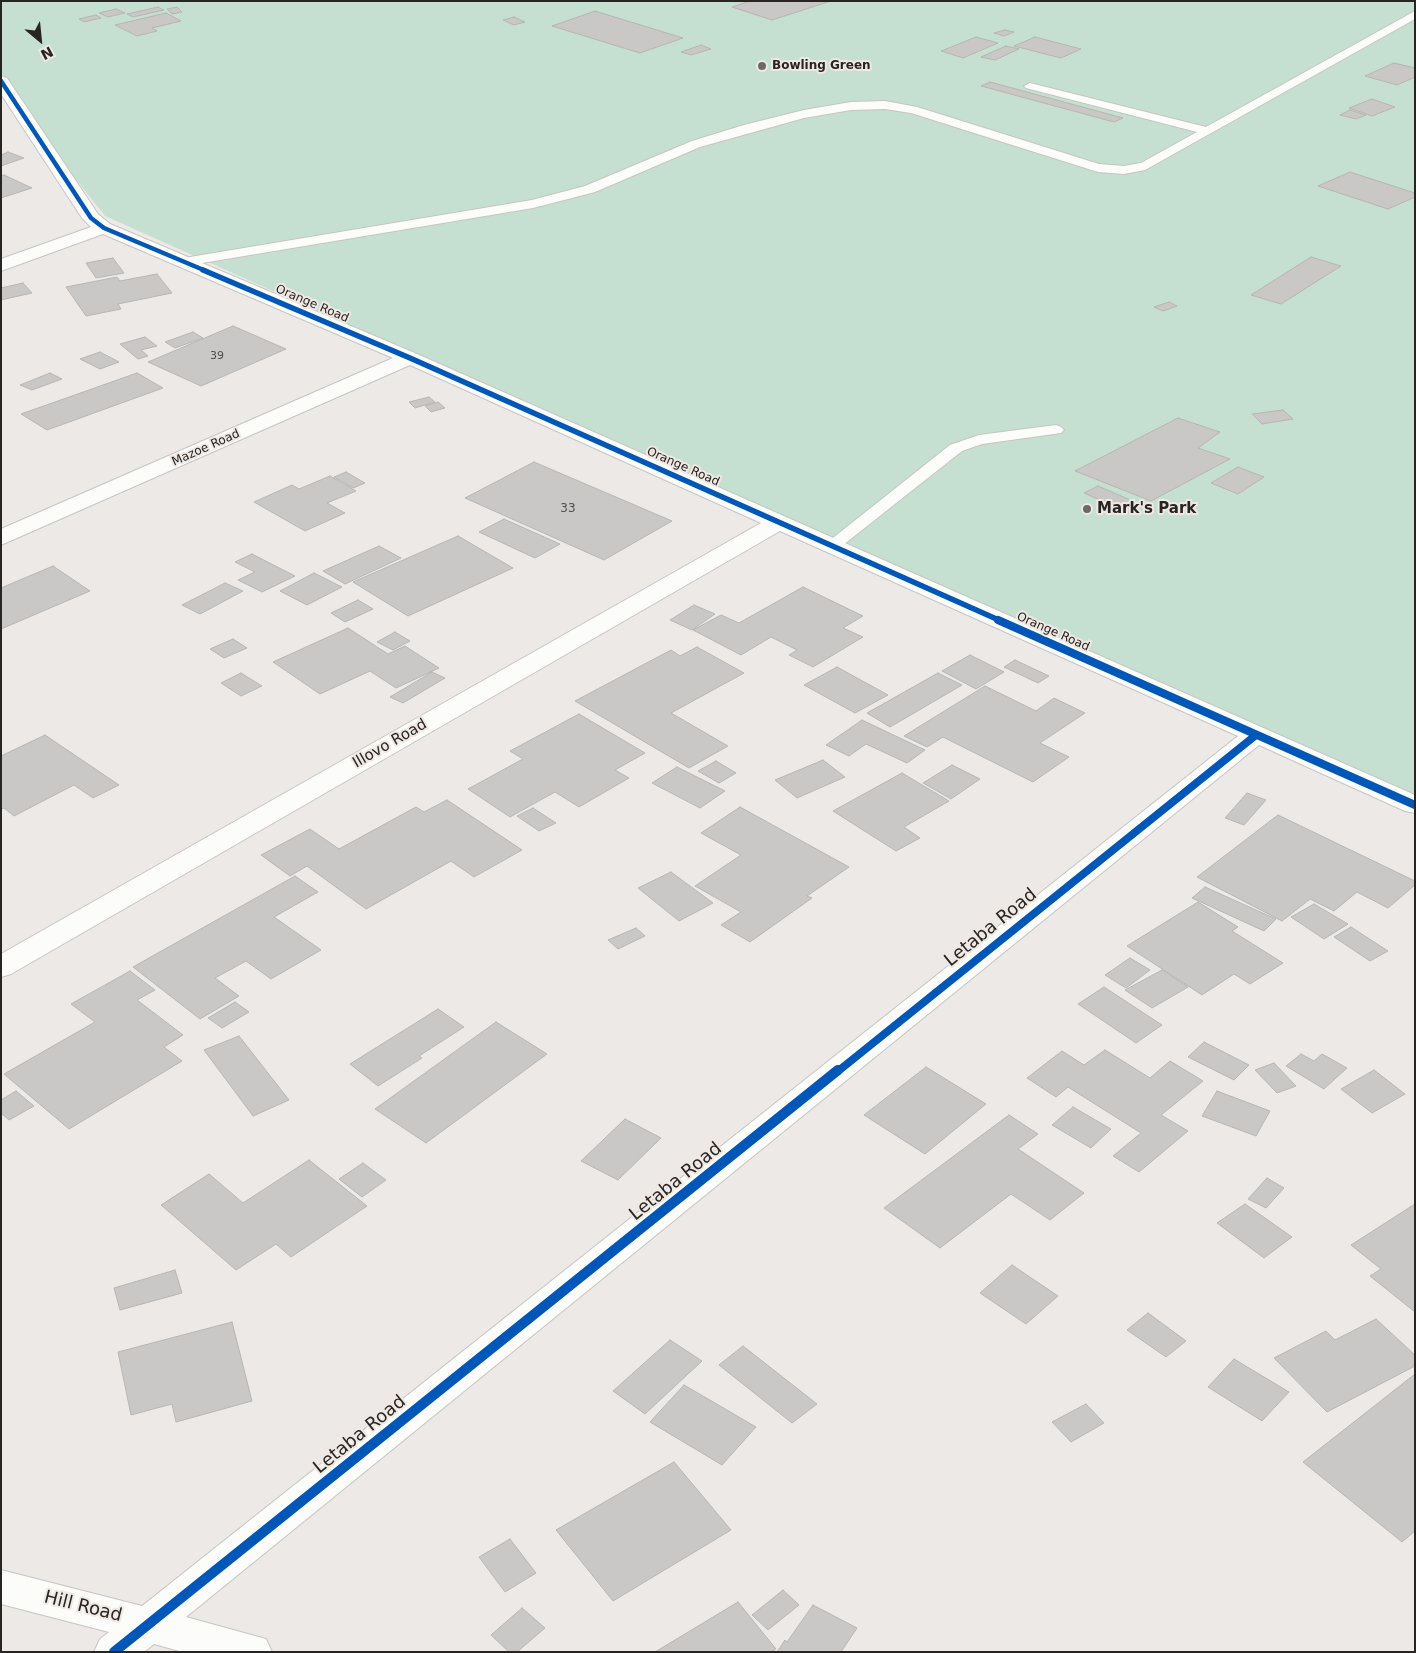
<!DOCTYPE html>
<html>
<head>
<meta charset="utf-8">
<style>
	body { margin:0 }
	#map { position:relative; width:1416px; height:1653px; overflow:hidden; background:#ece9e6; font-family:"DejaVu Sans",sans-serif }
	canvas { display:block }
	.frame { position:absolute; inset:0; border:2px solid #272422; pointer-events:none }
	.north { position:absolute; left:15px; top:15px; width:50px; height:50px; -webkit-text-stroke:4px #efe8e3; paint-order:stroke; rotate:152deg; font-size:14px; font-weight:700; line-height:20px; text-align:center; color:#272422 }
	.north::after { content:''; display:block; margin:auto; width:18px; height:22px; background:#272422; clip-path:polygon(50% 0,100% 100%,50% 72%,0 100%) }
</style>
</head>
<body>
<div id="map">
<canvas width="1416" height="1653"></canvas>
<div class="frame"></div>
<div class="north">N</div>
</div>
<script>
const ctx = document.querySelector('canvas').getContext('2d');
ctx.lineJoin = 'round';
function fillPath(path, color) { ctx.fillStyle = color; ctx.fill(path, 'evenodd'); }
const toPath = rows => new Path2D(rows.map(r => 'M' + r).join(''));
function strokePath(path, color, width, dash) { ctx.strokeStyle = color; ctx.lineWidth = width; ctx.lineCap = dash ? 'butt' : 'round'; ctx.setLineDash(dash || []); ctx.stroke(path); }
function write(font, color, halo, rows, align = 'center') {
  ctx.font = font + ' "DejaVu Sans",sans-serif'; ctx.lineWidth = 4; ctx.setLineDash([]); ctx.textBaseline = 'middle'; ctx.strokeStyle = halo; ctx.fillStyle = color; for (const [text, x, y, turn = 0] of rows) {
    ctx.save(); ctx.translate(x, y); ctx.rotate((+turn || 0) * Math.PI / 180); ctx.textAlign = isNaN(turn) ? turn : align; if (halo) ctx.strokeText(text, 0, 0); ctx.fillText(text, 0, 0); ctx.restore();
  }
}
fillPath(toPath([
	[1,1,1415,1,1415,801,105,216,1,84]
]), '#c5e0d0');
const building = toPath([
	[750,1,831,1,772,20,732,7,750,1],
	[158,7,164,10,133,17,127,14,158,7],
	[177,7,182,12,172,14,167,9,177,7],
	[116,9,125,13,108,17,99,13,116,9],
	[595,11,683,38,640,53,552,26,595,11],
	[166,13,181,21,152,28,157,31,137,36,115,25,166,13],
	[96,15,101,18,84,22,79,19,96,15],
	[514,17,525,22,514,25,503,20,514,17],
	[1005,30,1014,32,1004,36,994,33,1005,30],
	[976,37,998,43,963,58,941,51,976,37],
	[1035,37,1081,49,1061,58,1014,46,1035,37],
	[701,45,711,49,691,55,681,52,701,45],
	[1006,46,1019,49,995,60,981,57,1006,46],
	[1394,63,1415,68,1415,77,1397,85,1365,76,1394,63],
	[990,82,1123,118,1114,122,981,86,990,82],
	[1372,99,1395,107,1372,116,1349,108,1372,99],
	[1350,110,1366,115,1356,119,1340,115,1350,110],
	[8,152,24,158,1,166,1,155,8,152],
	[1350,172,1415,193,1415,197,1388,209,1318,186,1350,172],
	[4,175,32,188,1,198,1,176,4,175],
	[1311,257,1341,266,1281,304,1251,295,1311,257],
	[113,258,124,273,96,278,86,263,113,258],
	[157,274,172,293,118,304,121,309,86,316,66,287,117,277,120,281,157,274],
	[23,283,32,293,1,300,1,288,23,283],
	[1169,302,1177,306,1163,311,1154,307,1169,302],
	[233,326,286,349,201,386,148,362,233,326],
	[193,332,203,338,175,348,165,342,193,332],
	[145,337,157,346,141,350,148,356,138,359,120,344,145,337],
	[100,352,119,362,100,369,80,359,100,352],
	[50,373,62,379,32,390,20,385,50,373],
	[137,373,163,388,47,430,21,414,137,373],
	[429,397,435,402,415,408,409,402,429,397],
	[438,402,445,408,431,412,425,406,438,402],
	[1283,410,1293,419,1262,424,1252,414,1283,410],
	[1178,418,1220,432,1198,448,1230,459,1151,501,1075,471,1178,418],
	[534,462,672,521,604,560,465,498,534,462],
	[1238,467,1264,477,1238,494,1211,483,1238,467],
	[346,472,365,483,353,488,334,477,346,472],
	[330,476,356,491,327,503,345,513,305,531,254,502,292,485,299,489,330,476],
	[1098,486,1142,505,1129,513,1084,493,1098,486],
	[504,519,560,544,535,558,479,532,504,519],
	[458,536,513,568,408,616,353,582,458,536],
	[379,546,401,558,345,584,323,571,379,546],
	[252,554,295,576,262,592,238,580,255,572,235,562,252,554],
	[53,566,90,591,1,629,1,588,53,566],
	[314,573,342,587,307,605,280,591,314,573],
	[225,583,243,591,200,614,182,605,225,583],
	[803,587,863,616,843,628,863,637,813,667,789,655,797,650,771,637,741,655,693,630,721,615,739,623,803,587],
	[358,600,373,609,345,622,331,613,358,600],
	[694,605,715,614,692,630,670,620,694,605],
	[348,628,388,654,405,646,439,668,396,688,370,671,320,694,273,662,348,628],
	[395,632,410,641,393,650,377,642,395,632],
	[233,639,247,648,224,658,210,649,233,639],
	[697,647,744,673,671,713,728,746,689,768,575,701,671,650,680,656,697,647],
	[970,655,1004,672,976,689,942,671,970,655],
	[1015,660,1049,676,1038,683,1004,667,1015,660],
	[837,667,888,695,855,713,804,685,837,667],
	[432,672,445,678,403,703,390,697,432,672],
	[241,673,262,686,241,696,221,683,241,673],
	[938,673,962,685,890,727,867,713,938,673],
	[985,686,1036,711,1054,698,1085,713,1040,743,1069,757,1033,782,943,737,927,747,904,736,985,686],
	[579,714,645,753,615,770,629,778,579,807,555,792,510,817,468,789,523,759,510,751,579,714],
	[862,720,925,750,907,763,866,744,849,756,826,745,862,720],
	[45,735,119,785,93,798,74,785,14,816,4,808,1,809,1,756,45,735],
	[823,760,845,777,797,798,775,780,823,760],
	[716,761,736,773,719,783,698,771,716,761],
	[952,765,980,779,951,799,923,783,952,765],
	[677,767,725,791,700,808,652,783,677,767],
	[902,773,949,801,904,827,920,838,896,851,833,811,902,773],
	[1247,793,1266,800,1244,825,1225,818,1247,793],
	[447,800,522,850,474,877,451,861,366,909,307,866,290,876,261,855,310,829,339,849,416,807,424,812,447,800],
	[740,807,849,867,807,896,812,898,750,942,721,925,741,912,695,886,741,855,701,833,740,807],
	[533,808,556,823,539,831,517,816,533,808],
	[1278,815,1415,881,1415,885,1388,908,1357,892,1334,911,1310,899,1282,921,1197,877,1278,815],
	[671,872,713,903,679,921,638,888,671,872],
	[295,876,318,892,274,917,321,950,271,979,246,961,215,978,239,996,200,1019,133,967,295,876],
	[1205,887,1276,919,1264,931,1192,898,1205,887],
	[1198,902,1238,927,1232,931,1283,963,1250,984,1234,974,1202,995,1127,946,1198,902],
	[1314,904,1348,924,1324,939,1291,917,1314,904],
	[1351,927,1388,951,1370,961,1334,937,1351,927],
	[636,928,645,936,618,949,608,940,636,928],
	[1130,958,1150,970,1126,988,1105,975,1130,958],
	[1162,970,1188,987,1152,1008,1125,990,1162,970],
	[130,971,155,990,137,1000,183,1035,164,1047,182,1061,69,1129,4,1074,95,1022,71,1004,130,971],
	[1104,987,1162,1025,1136,1043,1078,1004,1104,987],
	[235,1002,249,1012,222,1028,208,1018,235,1002],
	[438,1009,464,1027,419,1056,422,1058,378,1086,350,1064,438,1009],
	[496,1022,547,1054,426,1143,375,1109,496,1022],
	[239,1036,289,1100,253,1116,204,1050,239,1036],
	[1204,1042,1249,1065,1234,1080,1188,1057,1204,1042],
	[1105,1050,1150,1078,1170,1061,1203,1081,1161,1115,1188,1131,1139,1172,1113,1156,1141,1133,1068,1087,1056,1097,1027,1078,1062,1051,1084,1065,1105,1050],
	[1301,1054,1314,1061,1322,1054,1347,1068,1324,1089,1286,1066,1301,1054],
	[1274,1063,1296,1086,1277,1093,1255,1070,1274,1063],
	[926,1067,986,1104,925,1154,864,1115,926,1067],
	[1374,1070,1405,1094,1372,1113,1341,1089,1374,1070],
	[16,1091,34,1106,9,1120,1,1113,1,1100,16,1091],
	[1217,1091,1270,1111,1256,1136,1202,1116,1217,1091],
	[1073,1107,1111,1129,1091,1148,1052,1125,1073,1107],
	[1009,1115,1038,1134,1018,1149,1084,1193,1050,1220,1011,1194,940,1248,884,1208,1009,1115],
	[625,1119,661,1138,618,1180,581,1161,625,1119],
	[309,1160,367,1206,291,1257,276,1244,236,1270,161,1205,209,1174,243,1203,309,1160],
	[363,1163,386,1180,362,1197,339,1179,363,1163],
	[1267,1178,1284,1188,1266,1208,1248,1199,1267,1178],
	[1245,1204,1292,1237,1264,1258,1217,1223,1245,1204],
	[1415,1204,1415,1312,1370,1276,1381,1269,1351,1245,1415,1204],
	[1012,1265,1058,1296,1026,1324,980,1293,1012,1265],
	[175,1270,182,1293,120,1310,114,1288,175,1270],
	[1148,1313,1186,1341,1166,1357,1127,1330,1148,1313],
	[1376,1319,1415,1355,1415,1366,1327,1412,1274,1358,1326,1331,1335,1340,1376,1319],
	[232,1322,252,1401,176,1422,172,1404,131,1415,118,1352,232,1322],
	[670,1340,702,1361,645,1414,613,1391,670,1340],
	[743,1346,817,1404,792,1423,719,1365,743,1346],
	[1234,1359,1289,1392,1262,1421,1208,1387,1234,1359],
	[1415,1374,1415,1531,1402,1542,1303,1462,1415,1374],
	[684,1385,756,1427,722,1465,650,1422,684,1385],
	[1086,1404,1104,1423,1071,1442,1052,1422,1086,1404],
	[674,1462,731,1530,613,1601,556,1530,674,1462],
	[510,1539,536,1573,505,1592,479,1557,510,1539],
	[783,1590,799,1605,768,1630,752,1615,783,1590],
	[738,1602,776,1649,771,1652,655,1652,738,1602],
	[813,1605,857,1628,841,1652,777,1652,785,1640,787,1642,813,1605],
	[522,1608,545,1628,517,1652,509,1652,491,1635,522,1608]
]);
fillPath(building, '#cac8c6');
strokePath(building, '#b8b5b3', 1);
const service = toPath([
	[1415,11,1415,19,1145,170,1124,174,1098,172,911,113,885,109,851,110,804,118,700,147,595,192,533,208,184,266,177,262,184,258,532,200,585,186,692,141,744,125,804,110,851,102,885,101,917,107,1099,164,1124,166,1141,163,1197,132,1026,88,1024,86,1030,83,1206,127,1415,11],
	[1056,425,1061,427,1064,430,1061,433,982,444,962,451,838,549,826,549,824,545,950,445,979,435,1056,425]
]);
const minor = toPath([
	[1,76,7,78,98,214,110,224,417,354,1415,795,1415,813,1405,811,1259,745,186,1617,266,1639,272,1652,183,1652,154,1644,144,1652,94,1652,100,1639,109,1632,1,1604,1,1570,142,1606,1238,736,780,531,11,974,1,977,1,954,761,523,410,365,1,545,1,529,393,358,103,234,1,271,1,259,91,227,82,218,1,94,1,76]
]);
strokePath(service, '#c7c5c3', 2);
strokePath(minor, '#c7c5c3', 2);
fillPath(service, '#fcfcfb');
fillPath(minor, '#fcfcfb');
strokePath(toPath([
	[1,81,91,218,104,228,206,271]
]), '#0057b8', 4.5);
strokePath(toPath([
	[203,270,410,358,1001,621]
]), '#0057b8', 5.5);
strokePath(toPath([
	[998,620,1415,805],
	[837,1072,1256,735]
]), '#0057b8', 8);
strokePath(toPath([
	[114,1652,838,1070]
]), '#0057b8', 10);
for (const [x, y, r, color] of [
	[762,66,5,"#6c6967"],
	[1087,509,5,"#6c6967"]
]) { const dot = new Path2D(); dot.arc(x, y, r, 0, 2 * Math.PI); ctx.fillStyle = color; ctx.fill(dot); strokePath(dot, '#efe8e3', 2); }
write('11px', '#504d4b', null, [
	["39",217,356]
]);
write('bold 12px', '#272422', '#efe8e3', [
	["Bowling Green",772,66]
], 'left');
write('12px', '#272422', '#efe8e3', [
	["Orange Road",312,304,23],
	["Mazoe Road",206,448,-24],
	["Orange Road",683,467,24],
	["Orange Road",1053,632,24]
]);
write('12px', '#504d4b', null, [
	["33",568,509]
]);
write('bold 15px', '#272422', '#efe8e3', [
	["Mark's Park",1097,509]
], 'left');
write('15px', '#272422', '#efe8e3', [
	["Illovo Road",390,744,-30]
]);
write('18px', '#272422', '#efe8e3', [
	["Letaba Road",991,928,-39],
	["Letaba Road",676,1182,-39],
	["Letaba Road",360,1435,-39],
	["Hill Road",83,1607,14]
]);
</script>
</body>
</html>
